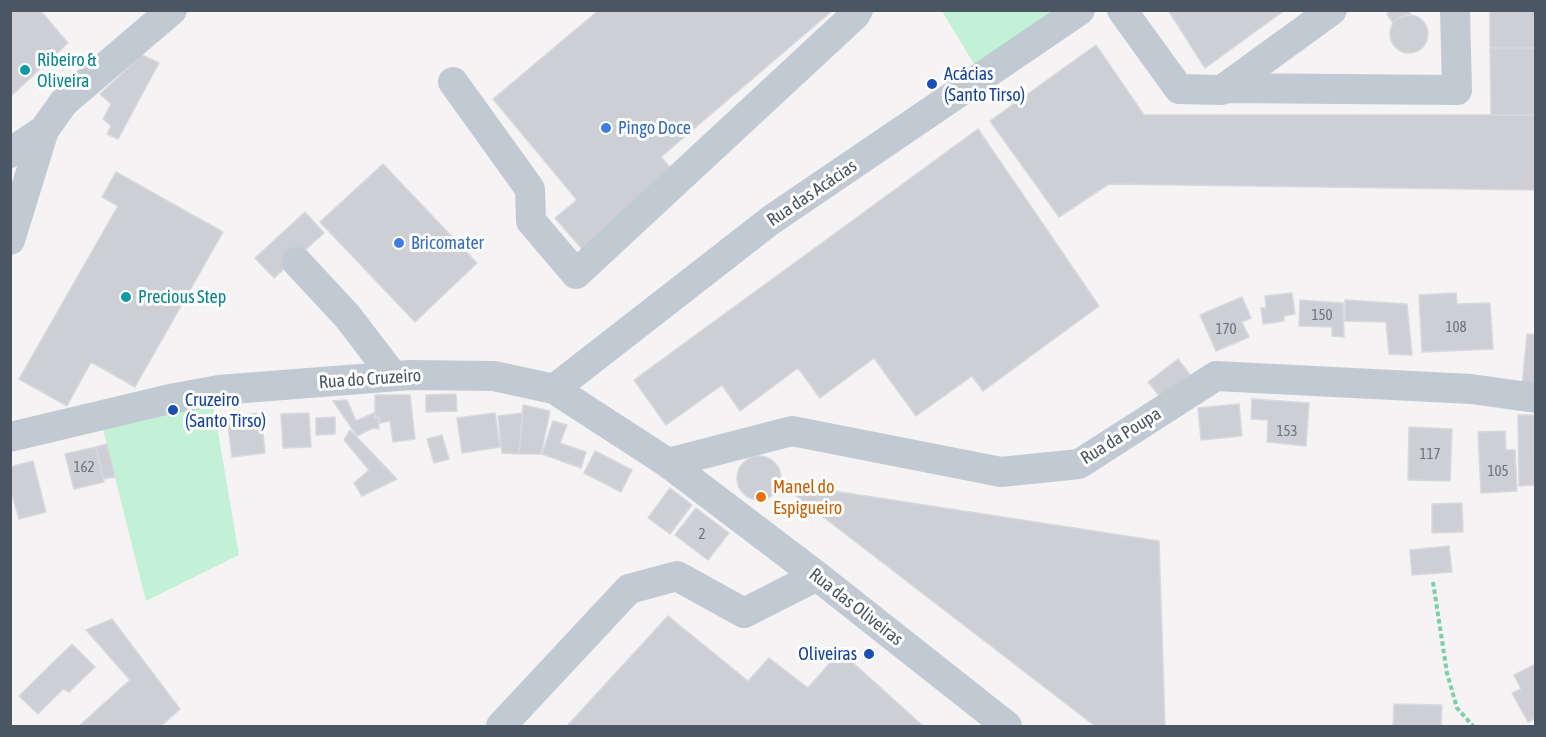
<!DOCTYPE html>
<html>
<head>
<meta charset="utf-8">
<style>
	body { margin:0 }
	#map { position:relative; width:1546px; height:737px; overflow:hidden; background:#f5f3f3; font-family:"Asap Condensed",sans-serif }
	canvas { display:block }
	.frame { position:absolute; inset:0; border:12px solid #4a5661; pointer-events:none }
</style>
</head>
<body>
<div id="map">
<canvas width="1546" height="737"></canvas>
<div class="frame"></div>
</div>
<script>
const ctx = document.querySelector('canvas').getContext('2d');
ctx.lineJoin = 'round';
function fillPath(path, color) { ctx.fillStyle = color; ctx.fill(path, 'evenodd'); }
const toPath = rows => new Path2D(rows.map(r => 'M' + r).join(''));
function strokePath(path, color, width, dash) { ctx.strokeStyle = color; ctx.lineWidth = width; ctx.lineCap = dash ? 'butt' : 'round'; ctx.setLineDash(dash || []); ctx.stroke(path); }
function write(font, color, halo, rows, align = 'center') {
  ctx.font = font + ' "Asap Condensed",sans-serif'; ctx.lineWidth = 6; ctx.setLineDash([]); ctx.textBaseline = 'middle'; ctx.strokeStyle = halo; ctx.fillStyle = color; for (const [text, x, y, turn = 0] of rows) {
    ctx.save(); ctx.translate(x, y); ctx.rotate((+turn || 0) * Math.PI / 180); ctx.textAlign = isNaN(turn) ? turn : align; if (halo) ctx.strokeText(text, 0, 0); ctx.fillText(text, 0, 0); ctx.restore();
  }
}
fillPath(toPath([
	[942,11,1059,11,977,69],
	[213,403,239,555,146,601,103,429]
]), '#c3f1d5');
const building = toPath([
	[10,10,40,10,68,43,10,97,10,10],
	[599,10,833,10,661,157,673,171,582,249,555,218,577,200,493,99,599,10],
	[1168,10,1285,10,1205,68,1168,10],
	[1391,10,1407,10,1411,15,1398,18,1393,23,1387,14,1391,10],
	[1490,10,1536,10,1536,48,1490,48,1490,10],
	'1390 34a19 19 0 1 1 38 0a19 19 0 1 1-38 0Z',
	[1096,45,1144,115,1536,115,1536,190,1109,184,1059,217,990,121,1096,45],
	[1490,48,1536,48,1536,115,1491,115,1490,48],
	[142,55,159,63,118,139,107,134,111,126,103,119,111,104,100,94,142,55],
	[978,129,1099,306,983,391,972,376,916,416,874,358,820,398,798,368,740,411,722,385,666,425,634,380,978,129],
	[383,164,477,263,415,322,320,222,383,164],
	[116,172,223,232,135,387,91,362,67,406,19,379,118,206,102,197,116,172],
	[305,212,324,233,274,278,255,258,305,212],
	[1292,293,1295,314,1284,316,1284,321,1263,324,1261,308,1266,308,1265,296,1292,293],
	[1456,293,1457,304,1490,303,1493,349,1422,352,1419,295,1456,293],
	[1242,297,1251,318,1242,322,1249,337,1216,351,1200,315,1242,297],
	[1300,300,1343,303,1344,337,1332,336,1332,327,1299,326,1300,300],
	[1345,300,1407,304,1412,355,1389,354,1386,322,1345,321,1345,300],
	[1527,334,1536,335,1536,387,1522,386,1527,334],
	[1178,359,1190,375,1161,398,1148,382,1178,359],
	[456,394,457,411,426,412,426,395,456,394],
	[375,395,410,395,415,439,393,442,390,421,380,423,379,417,375,417,375,395],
	[1252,399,1309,403,1306,446,1267,442,1268,420,1251,419,1252,399],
	[347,400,356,421,374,413,374,418,378,418,379,429,373,428,357,436,333,401,347,400],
	[1239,404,1242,436,1201,440,1198,408,1239,404],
	[523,405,550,411,541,454,519,454,523,405],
	[261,413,265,453,232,457,227,417,261,413],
	[309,413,311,447,283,448,281,414,309,413],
	[495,413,500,447,462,453,457,418,495,413],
	[523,413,519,454,502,453,498,416,523,413],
	[1518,415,1534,415,1535,485,1519,486,1518,415],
	[335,417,335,434,316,435,316,418,335,417],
	[553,421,567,425,560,443,586,452,581,468,542,454,553,421],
	[1409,427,1452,429,1450,481,1408,480,1409,427],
	[350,430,397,479,362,496,354,483,369,470,344,440,350,430],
	[1505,431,1506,450,1515,450,1517,491,1481,493,1478,432,1505,431],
	[442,435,449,459,434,463,427,439,442,435],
	[107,444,115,477,103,479,96,447,107,444],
	[96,447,104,482,74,489,65,454,96,447],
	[595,451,632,470,621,492,584,473,595,451],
	'737 478a22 22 0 1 1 44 0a22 22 0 1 1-44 0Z',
	[33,461,46,512,19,519,10,488,10,467,33,461],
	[801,486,1159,541,1165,726,1095,726,796,496,801,486],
	[670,488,692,505,670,534,648,518,670,488],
	[1462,503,1463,532,1432,533,1432,504,1462,503],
	[696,508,729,533,708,560,675,535,696,508],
	[1449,546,1452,572,1412,575,1410,550,1449,546],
	[668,616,748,681,769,658,808,688,840,651,923,726,567,726,668,616],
	[112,619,180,709,161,726,79,726,130,680,86,630,112,619],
	[72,644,95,667,69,692,63,689,38,714,19,696,72,644],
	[1536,664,1536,718,1528,722,1512,693,1521,689,1514,675,1536,664],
	[1394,704,1442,705,1441,726,1393,726,1394,704]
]);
fillPath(building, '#cdcfd5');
strokePath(building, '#d7d9de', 1.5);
strokePath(toPath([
	[1433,582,1447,673,1457,708,1473,726]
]), '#7ad0a6', 4, [4.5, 3]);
strokePath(toPath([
	[1122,10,1179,89,1222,90,1332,10],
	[453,82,530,189,531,221,576,274,855,15,858,10],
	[1226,88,1457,90,1455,10],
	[10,153,44,130,64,102,172,10],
	[10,240,44,130],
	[297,262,348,317,393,376],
	[554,389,771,220,1080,10],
	[10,437,170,399,219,390,411,375,494,376,554,389,668,463,817,576,1007,726],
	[668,463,792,431,1001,472,1079,464,1216,376,1471,389,1536,398],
	[501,726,629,589,677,576,744,613,817,576]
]), '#c1cad2', 30);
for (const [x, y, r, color] of [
	[25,70,6,"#0f9aa8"],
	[932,84,6,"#1a4fb4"],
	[606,128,6,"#3f7fe0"],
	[399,243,6,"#3f7fe0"],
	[126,297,6,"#0f9aa8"],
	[173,410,6,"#1a4fb4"],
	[761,497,6,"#e8710a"],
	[869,654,6,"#1a4fb4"]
]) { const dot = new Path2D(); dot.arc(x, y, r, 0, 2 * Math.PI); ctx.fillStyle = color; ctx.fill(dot); strokePath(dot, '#fff', 2); }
write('15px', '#6b747e', null, [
	["150",1322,315],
	["108",1456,327],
	["170",1226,329],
	["153",1287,431],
	["117",1430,454],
	["162",84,467],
	["105",1498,471],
	["2",702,534]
]);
write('18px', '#0d838f', '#fff', [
	["Ribeiro &",37,60],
	["Oliveira",37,81],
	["Precious Step",138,297]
], 'left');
write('18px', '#164399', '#fff', [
	["Acácias",944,74],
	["(Santo Tirso)",944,95],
	["Cruzeiro",185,400],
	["(Santo Tirso)",185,421],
	["Oliveiras",857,654,"right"]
], 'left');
write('18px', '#366cbe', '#fff', [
	["Pingo Doce",618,128],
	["Bricomater",411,243]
], 'left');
write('18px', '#4a5661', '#fff', [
	["Rua das Acácias",812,193,-34],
	["Rua do Cruzeiro",370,379,-4],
	["Rua da Poupa",1121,436,-32],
	["Rua das Oliveiras",856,607,38]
]);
write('18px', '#c56008', '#fff', [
	["Manel do",773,487],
	["Espigueiro",773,508]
], 'left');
</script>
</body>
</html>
